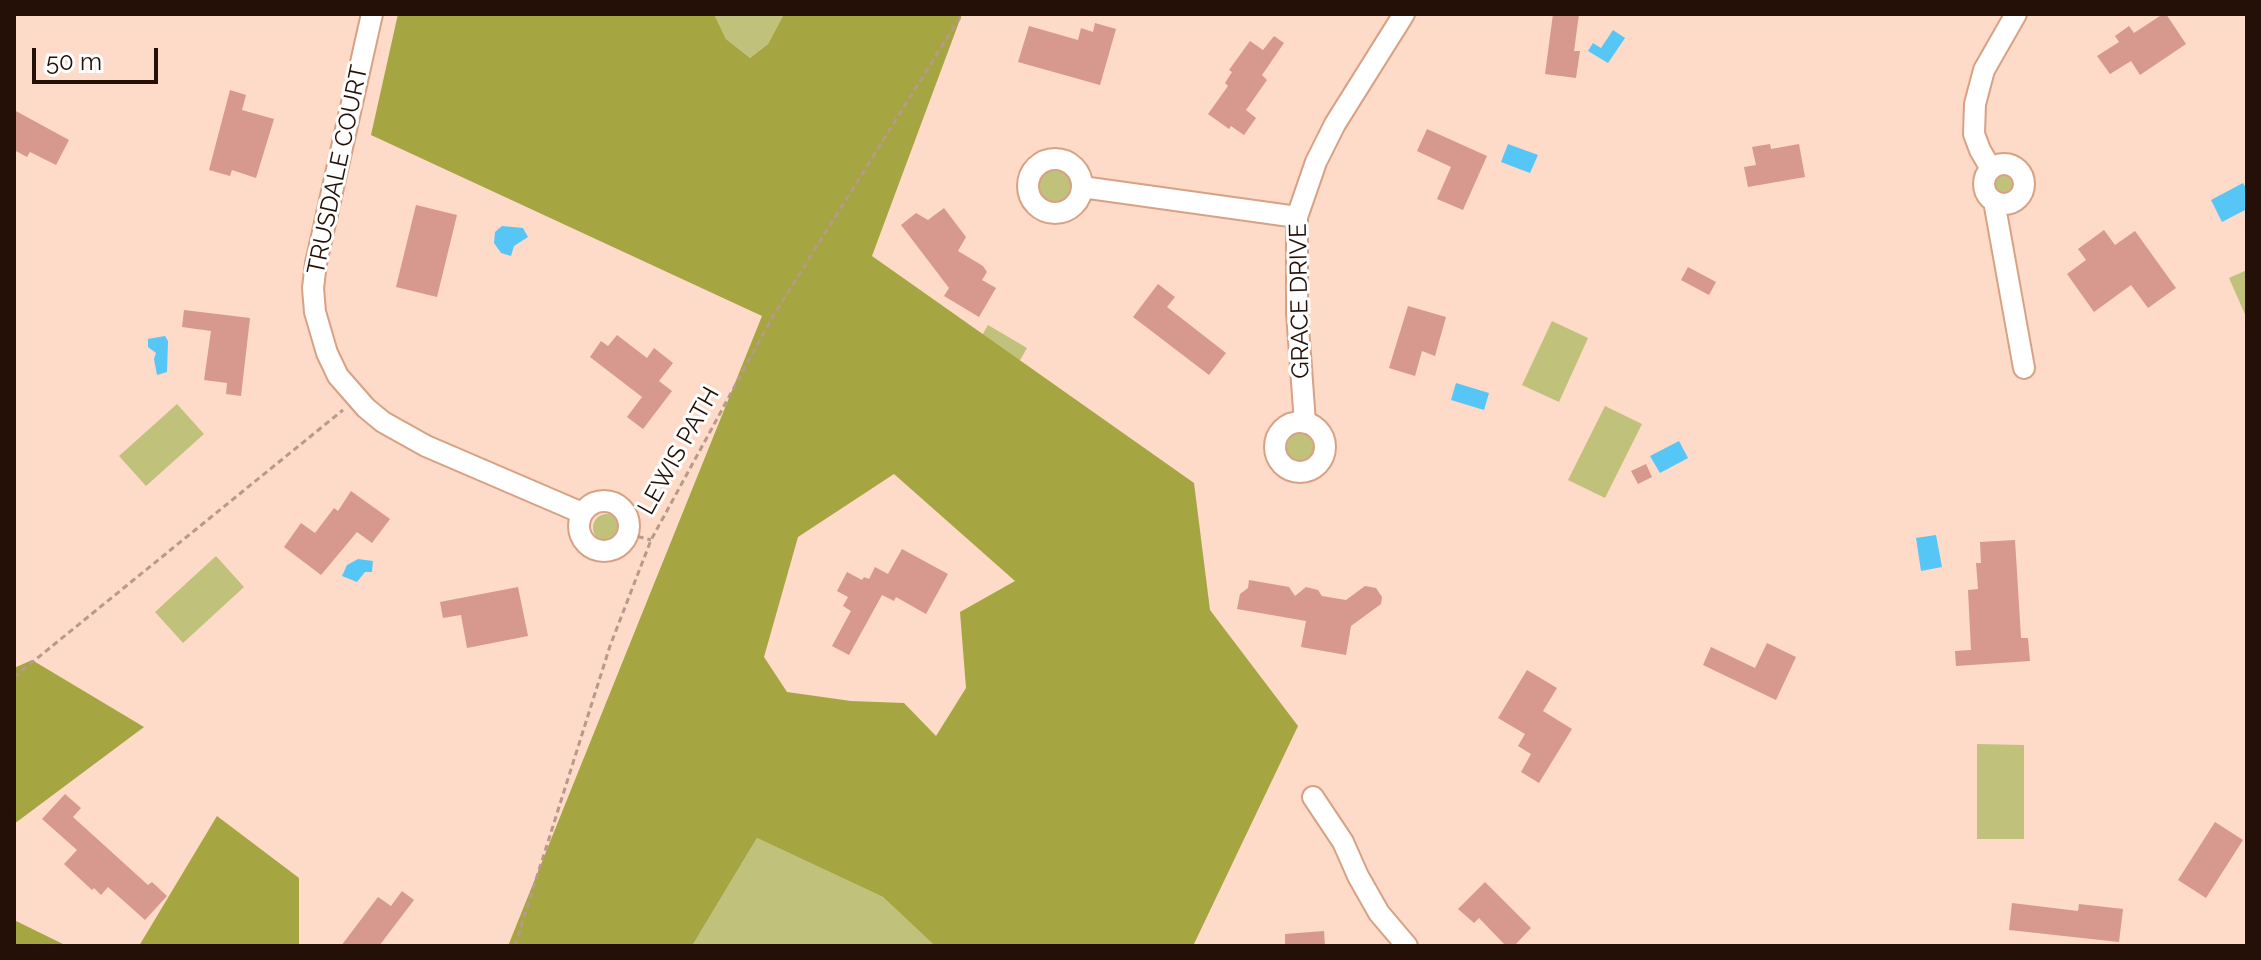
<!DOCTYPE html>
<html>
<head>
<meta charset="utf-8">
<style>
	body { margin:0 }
	#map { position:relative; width:2261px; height:960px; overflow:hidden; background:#fedac8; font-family:Raleway,sans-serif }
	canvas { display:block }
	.frame { position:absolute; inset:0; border:16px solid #241006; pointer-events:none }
	.scale { position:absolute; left:32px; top:48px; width:126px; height:36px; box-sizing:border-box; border:4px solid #241006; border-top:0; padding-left:10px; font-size:24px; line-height:28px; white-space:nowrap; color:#241006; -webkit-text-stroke:6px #fff; paint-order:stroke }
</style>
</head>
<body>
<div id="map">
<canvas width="2261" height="960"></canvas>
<div class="frame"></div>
<div class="scale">50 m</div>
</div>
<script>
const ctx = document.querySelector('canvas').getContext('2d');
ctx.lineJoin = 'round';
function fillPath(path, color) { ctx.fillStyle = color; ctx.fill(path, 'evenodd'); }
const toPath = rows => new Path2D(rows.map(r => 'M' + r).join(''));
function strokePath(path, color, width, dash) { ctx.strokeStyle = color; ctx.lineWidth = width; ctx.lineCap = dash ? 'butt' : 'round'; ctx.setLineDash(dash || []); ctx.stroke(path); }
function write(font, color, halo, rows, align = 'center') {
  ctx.font = font + ' Raleway,sans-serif'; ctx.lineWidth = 6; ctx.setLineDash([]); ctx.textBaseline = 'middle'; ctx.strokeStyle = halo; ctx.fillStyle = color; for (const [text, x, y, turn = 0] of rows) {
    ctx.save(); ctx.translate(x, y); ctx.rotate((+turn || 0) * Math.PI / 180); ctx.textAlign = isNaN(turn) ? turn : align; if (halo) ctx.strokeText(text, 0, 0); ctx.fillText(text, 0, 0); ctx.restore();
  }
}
fillPath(toPath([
	[714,14,784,14,768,44,750,58,726,39],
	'1035 185a21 21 0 1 1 42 0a21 21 0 1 1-42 0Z',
	'1985 184a19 19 0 1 1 38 0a19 19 0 1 1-38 0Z',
	[2247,270,2247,319,2229,278],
	[1552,321,1588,338,1559,402,1522,385],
	[988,325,1027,348,990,413,950,391],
	[177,404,204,434,146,486,119,456],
	[1605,406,1642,424,1605,498,1568,480],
	'1280 449a19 19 0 1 1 38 0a19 19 0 1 1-38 0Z',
	'593 528a14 14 0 1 1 28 0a14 14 0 1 1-28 0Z',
	[216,556,244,587,183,643,155,612],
	[1977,744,2024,745,2024,839,1977,839],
	[757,838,883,897,935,946,692,946]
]), '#c0c17b');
fillPath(toPath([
	[398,14,714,14,726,39,750,58,768,44,784,14,962,14,872,256,1194,483,1210,610,1298,726,1193,946,935,946,883,897,757,838,692,946,508,946,762,316,371,135],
	[894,474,1015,581,960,612,966,688,936,736,904,703,851,701,787,692,764,657,798,537],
	[32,660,144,727,14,824,14,668],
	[217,816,299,878,299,946,139,946],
	[14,920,67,946,14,946]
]), '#a5a541');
fillPath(toPath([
	[1613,30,1625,38,1608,63,1588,51,1593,43,1601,48],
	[1508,144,1538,155,1530,173,1501,162],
	[2243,183,2247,190,2247,209,2222,222,2211,200],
	[502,226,523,228,528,237,514,246,511,256,501,253,494,243,495,232],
	[165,336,168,341,167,372,157,375,154,359,156,353,148,347,148,339],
	[1456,383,1489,393,1484,410,1451,400],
	[1679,441,1688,458,1660,473,1650,456],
	[1936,535,1942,567,1921,571,1916,538],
	[358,559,373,561,372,572,365,572,357,582,342,576,347,565]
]), '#55c6f6');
fillPath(toPath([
	[1553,14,1579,14,1574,51,1580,51,1576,78,1545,74],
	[2163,14,2166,14,2186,44,2140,75,2131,61,2110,74,2097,56,2119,42,2115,36,2129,26,2134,33],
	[1095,23,1116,29,1100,85,1018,62,1029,26,1078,40,1081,28,1093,32],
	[1274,36,1284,43,1262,75,1267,80,1246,110,1256,118,1244,135,1231,126,1229,129,1208,114,1228,86,1225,83,1232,72,1229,70,1250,41,1263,50],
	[230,90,246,95,242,110,274,119,256,178,232,170,230,176,209,170],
	[14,110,69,140,56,165,30,152,27,157,14,150],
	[1427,129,1487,156,1463,210,1437,199,1451,167,1417,151],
	[1770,144,1771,149,1799,144,1805,177,1748,187,1744,167,1756,165,1752,147],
	[416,205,457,215,437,297,396,287],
	[944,208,966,237,958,251,983,266,987,272,982,280,996,288,979,317,944,296,949,288,901,225,916,213,928,220],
	[2104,230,2115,245,2135,231,2176,288,2148,308,2131,285,2094,312,2067,274,2086,260,2078,249],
	[1688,267,1716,282,1709,295,1681,280],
	[1158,284,1175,297,1167,307,1226,353,1209,375,1133,317],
	[1408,306,1446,317,1435,356,1422,351,1415,376,1389,368],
	[184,310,250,318,241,396,226,394,227,383,204,380,211,331,182,327],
	[617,335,647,358,654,348,673,363,659,381,672,391,643,429,627,417,642,397,590,357,601,341,608,346],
	[1646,464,1652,477,1638,484,1631,471],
	[351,491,390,519,372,543,357,532,321,575,284,547,301,523,315,533,334,508,338,511],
	[2015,540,2021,638,2028,638,2030,661,1956,666,1955,651,1971,650,1968,590,1978,589,1976,563,1981,563,1980,542],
	[902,549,948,574,926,614,896,597,894,601,882,595,849,655,832,646,851,611,843,606,848,597,837,591,847,572,862,580,864,577,869,579,875,567,888,574],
	[1249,580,1289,587,1295,596,1306,587,1318,590,1322,596,1346,600,1365,586,1376,588,1382,597,1381,604,1351,626,1346,655,1301,647,1306,621,1237,609,1240,594,1248,588],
	[518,587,528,636,467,648,461,615,443,618,440,602],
	[1767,643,1796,657,1776,700,1703,665,1711,647,1755,668],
	[1527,670,1557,688,1543,711,1572,729,1539,783,1521,772,1531,754,1518,746,1525,734,1498,718],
	[65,794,81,808,73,817,148,885,152,882,167,896,145,920,108,887,101,895,94,888,92,890,64,864,77,850,42,819],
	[2215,822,2243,840,2206,898,2178,880],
	[1485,882,1531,928,1514,946,1506,946,1479,918,1474,923,1458,909],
	[402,891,414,900,379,946,341,946,378,897,391,906],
	[2012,903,2078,911,2079,904,2123,909,2119,942,2009,930],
	[1324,931,1325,946,1285,946,1285,934]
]), '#d7988e');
const minor = toPath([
	[372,14,316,263,313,288,315,312,327,353,338,376,366,408,383,422,426,446,582,513],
	'1028 186a27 27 0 1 1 54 0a27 27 0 1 1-54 0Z',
	'1984 184a20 20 0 1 1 40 0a20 20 0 1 1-40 0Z',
	[1991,169,1980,150,1974,134,1975,104,1984,70,2016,14],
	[1082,187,1297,217],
	[1994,201,2024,368],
	'1275 447a25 25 0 1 1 50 0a25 25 0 1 1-50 0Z',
	[1305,423,1297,313,1297,217,1316,162,1335,124,1404,14],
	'579 526a25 25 0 1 1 50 0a25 25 0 1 1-50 0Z',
	[1313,797,1343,842,1358,876,1379,913,1407,946]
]);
strokePath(minor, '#d8a183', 24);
strokePath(toPath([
	[628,534,651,540],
	[14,677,343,410],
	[515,946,610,646,651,540,772,318,962,14]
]), '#b8998a', 3, [6, 4]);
strokePath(minor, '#fff', 20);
write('24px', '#241006', '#fff', [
	["TRUSDALE COURT",338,170,-78],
	["GRACE DRIVE",1300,301,-91],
	["LEWIS PATH",679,451,-61]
]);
</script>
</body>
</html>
